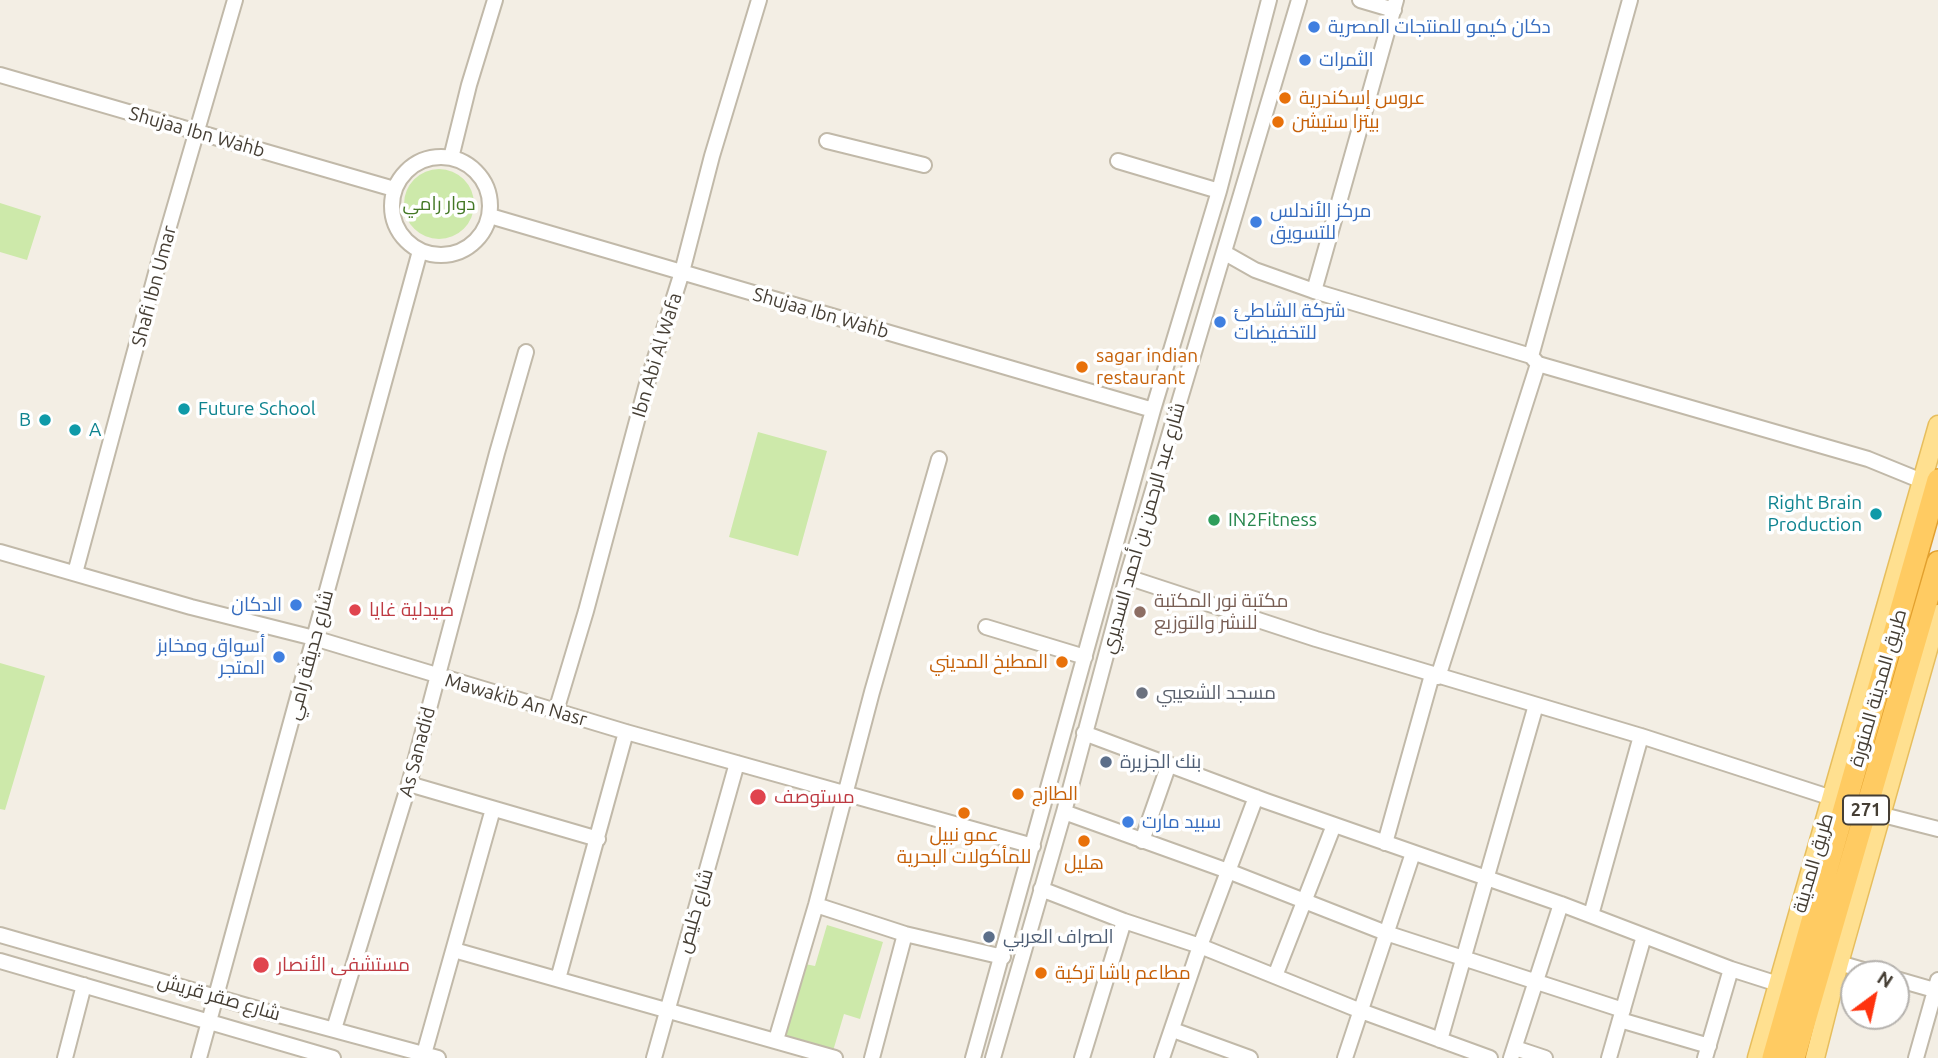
<!DOCTYPE html>
<html>
<head>
<meta charset="utf-8">
<style>
	body { margin:0 }
	#map { position:relative; width:1938px; height:1058px; overflow:hidden; background:#f3eee4; font-family:Ubuntu,sans-serif }
	canvas { display:block }
	.north { position:absolute; left:1840px; top:960px; width:70px; height:70px; box-sizing:border-box; background:#fff; border:2px solid #b5b2ae; border-radius:50%; rotate:33deg; font-size:19px; font-weight:700; line-height:28px; text-align:center; color:#453e34 }
	.north::after { content:''; display:block; margin:auto; width:24px; height:32px; background:#ff330e; clip-path:polygon(50% 0,100% 100%,50% 72%,0 100%) }
</style>
</head>
<body>
<div id="map">
<canvas width="1938" height="1058"></canvas>
<div class="north">N</div>
</div>
<script>
const ctx = document.querySelector('canvas').getContext('2d');
ctx.lineJoin = 'round';
function fillPath(path, color) { ctx.fillStyle = color; ctx.fill(path, 'evenodd'); }
const toPath = rows => new Path2D(rows.map(r => 'M' + r).join(''));
function strokePath(path, color, width, dash) { ctx.strokeStyle = color; ctx.lineWidth = width; ctx.lineCap = dash ? 'butt' : 'round'; ctx.setLineDash(dash || []); ctx.stroke(path); }
function write(font, color, halo, rows, align = 'center') {
  ctx.font = font + ' Ubuntu,Cairo,sans-serif'; ctx.lineWidth = 7; ctx.setLineDash([]); ctx.textBaseline = 'middle'; ctx.strokeStyle = halo; ctx.fillStyle = color; for (const [text, x, y, turn = 0] of rows) {
    ctx.save(); ctx.translate(x, y); ctx.rotate((+turn || 0) * Math.PI / 180); ctx.textAlign = isNaN(turn) ? turn : align; if (halo) ctx.strokeText(text, 0, 0); ctx.fillText(text, 0, 0); ctx.restore();
  }
}
fillPath(toPath([
	'404 204a35 35 0 1 1 70 0a35 35 0 1 1-70 0Z',
	[0,203,41,216,27,260,0,252],
	[758,432,827,451,798,556,729,537],
	[0,663,45,676,5,810,0,809],
	[827,925,883,942,860,1019,844,1014,833,1051,784,1036,805,964,815,966]
]), '#cde9aa');
const minor = toPath([
	[1360,0,1394,10],
	[0,75,394,189],
	[827,141,924,165],
	'392 206a49 49 0 1 1 98 0a49 49 0 1 1-98 0Z',
	[451,158,469,85,495,0],
	[1118,161,1219,191],
	[490,216,1153,410],
	[1225,253,1255,270,1314,291,1531,356,1538,364,1868,459,1922,481],
	[1314,291,1396,0],
	[1531,356,1630,0],
	[0,552,191,607,314,638,626,732,1033,846],
	[75,573,163,247,235,0],
	[1127,577,1316,639,1641,736,1832,798],
	[986,627,1085,657],
	[1438,677,1538,364],
	[556,711,586,611,646,387,682,272,712,156,759,0],
	[1084,733,1266,801,1561,904,1731,969,1778,984],
	[409,784,598,839],
	[1064,812,1228,871,1386,933,1623,1010],
	[1883,815,1938,829],
	[1142,841,1169,764],
	[1385,843,1432,675],
	[1041,889,1124,921,1200,946,1361,1011,1490,1058],
	[816,905,905,934,1003,957],
	[1591,915,1641,736],
	[0,935,275,1014,438,1058],
	[454,950,835,1058],
	[0,961,333,1058],
	[1839,963,1877,974],
	[1275,976,1334,825],
	[558,979,626,732],
	[1896,979,1938,991],
	[1620,1020,1709,1046],
	[334,1029,409,784,497,453,526,352],
	[1173,1030,1250,1058],
	[776,1040,816,905,872,692,939,459],
	[1440,1040,1536,705],
	[1515,1048,1545,1058],
	[424,1054,493,809],
	[65,1058,84,985],
	[199,1058,420,251],
	[654,1058,737,763],
	[872,1058,905,934],
	[973,1058,1153,410,1219,191,1269,0],
	[993,1058,1064,812,1127,577,1299,0],
	[1082,1058,1124,921],
	[1162,1058,1200,946,1256,797],
	[1345,1058,1413,853],
	[1511,1058,1561,904],
	[1609,1058,1644,936],
	[1705,1058,1731,969],
	[1916,1058,1938,980]
]);
const major = toPath([
	[1757,1058,1938,425],
	[1815,1058,1839,963,1938,614]
]);
const highway = toPath([
	[1773,1058,1938,480],
	[1794,1058,1938,562]
]);
strokePath(minor, '#c1b9a9', 18);
strokePath(major, '#e7be5d', 21);
strokePath(highway, '#e2a02e', 24);
strokePath(minor, '#fff', 14);
strokePath(major, '#ffe090', 18);
strokePath(highway, '#ffcb62', 21);
for (const [x, y, r, color] of [
	[1314,27,7,"#3f7fe0"],
	[1305,60,7,"#3f7fe0"],
	[1285,98,7,"#e8710a"],
	[1278,122,7,"#e8710a"],
	[1256,222,7,"#3f7fe0"],
	[1220,322,7,"#3f7fe0"],
	[1082,367,7,"#e8710a"],
	[184,409,7,"#0f9aa8"],
	[45,420,7,"#0f9aa8"],
	[75,430,7,"#0f9aa8"],
	[1876,514,7,"#0f9aa8"],
	[1214,520,7,"#2e9e5b"],
	[296,605,7,"#3f7fe0"],
	[355,610,7,"#e0444e"],
	[1140,612,7,"#8d6e63"],
	[279,657,7,"#3f7fe0"],
	[1062,662,7,"#e8710a"],
	[1142,693,7,"#6b7280"],
	[1106,762,7,"#5c6f8a"],
	[1018,794,7,"#e8710a"],
	[758,797,9,"#e0444e"],
	[964,813,7,"#e8710a"],
	[1128,822,7,"#3f7fe0"],
	[1084,841,7,"#e8710a"],
	[989,937,7,"#5c6f8a"],
	[261,965,9,"#e0444e"],
	[1041,973,7,"#e8710a"]
]) { const dot = new Path2D(); dot.arc(x, y, r, 0, 2 * Math.PI); ctx.fillStyle = color; ctx.fill(dot); strokePath(dot, '#fff', 2.5); }
for (const [x, y, w] of [
	[1866,810,46]
]) { const box = new Path2D(); box.roundRect(x - w / 2, y - 14.5, w, 29, 5); ctx.fillStyle = '#fff'; ctx.fill(box); strokePath(box, '#453e34', 2); }
write('bold 18px', '#453e34', null, [
	["271",1866,810]
]);
write('19px', '#366cbe', '#fff', [
	["دكان كيمو للمنتجات المصرية",1328,27],
	["الثمرات",1319,60],
	["مركز الأندلس",1270,211],
	["للتسويق",1270,233],
	["شركة الشاطئ",1234,311],
	["للتخفيضات",1234,333],
	["الدكان",282,605,"right"],
	["أسواق ومخابز",265,646,"right"],
	["المتجر",265,668,"right"],
	["سبيد مارت",1142,822]
], 'left');
write('19px', '#c56008', '#fff', [
	["عروس إسكندرية",1299,98],
	["بيتزا ستيشن",1292,122],
	["sagar indian",1096,356],
	["restaurant",1096,378],
	["المطبخ المديني",1048,662,"right"],
	["الطازج",1032,794],
	["عمو نبيل",964,835,"center"],
	["للمأكولات البحرية",964,857,"center"],
	["هليل",1084,863,"center"],
	["مطاعم باشا تركية",1055,973]
], 'left');
write('19px', '#453e34', '#fff', [
	["Shujaa Ibn Wahb",197,132,16],
	["Shafi Ibn Umar",154,286,-75],
	["Shujaa Ibn Wahb",821,313,16],
	["Ibn Abi Al Wafa",657,355,-73],
	["شارع عبد الرحمن بن أحمد السديري",1143,528,-74],
	["شارع حديقة رامي",310,655,-75],
	["طريق المدينة المنورة",1878,688,-74],
	["Mawakib An Nasr",516,700,16],
	["As Sanadid",417,752,-75],
	["طريق المدينة",1813,863,-74],
	["شارع خليص",695,911,-74],
	["شارع صقر قريش",219,997,16]
]);
write('19px', '#447825', '#fff', [
	["دوار رامي",439,204]
]);
write('19px', '#0d838f', '#fff', [
	["Future School",198,409],
	["B",31,420,"right"],
	["A",89,430],
	["Right Brain",1862,503,"right"],
	["Production",1862,525,"right"]
], 'left');
write('19px', '#27864d', '#fff', [
	["IN2Fitness",1228,520]
], 'left');
write('19px', '#785e54', '#fff', [
	["مكتبة نور المكتبة",1154,601],
	["للنشر والتوزيع",1154,623]
], 'left');
write('19px', '#be3a42', '#fff', [
	["صيدلية غايا",369,610],
	["مستوصف",774,797],
	["مستشفى الأنصار",277,965]
], 'left');
write('19px', '#5b616d', '#fff', [
	["مسجد الشعيبي",1156,693]
], 'left');
write('19px', '#4e5e75', '#fff', [
	["بنك الجزيرة",1120,762],
	["الصراف العربي",1003,937]
], 'left');
</script>
</body>
</html>
